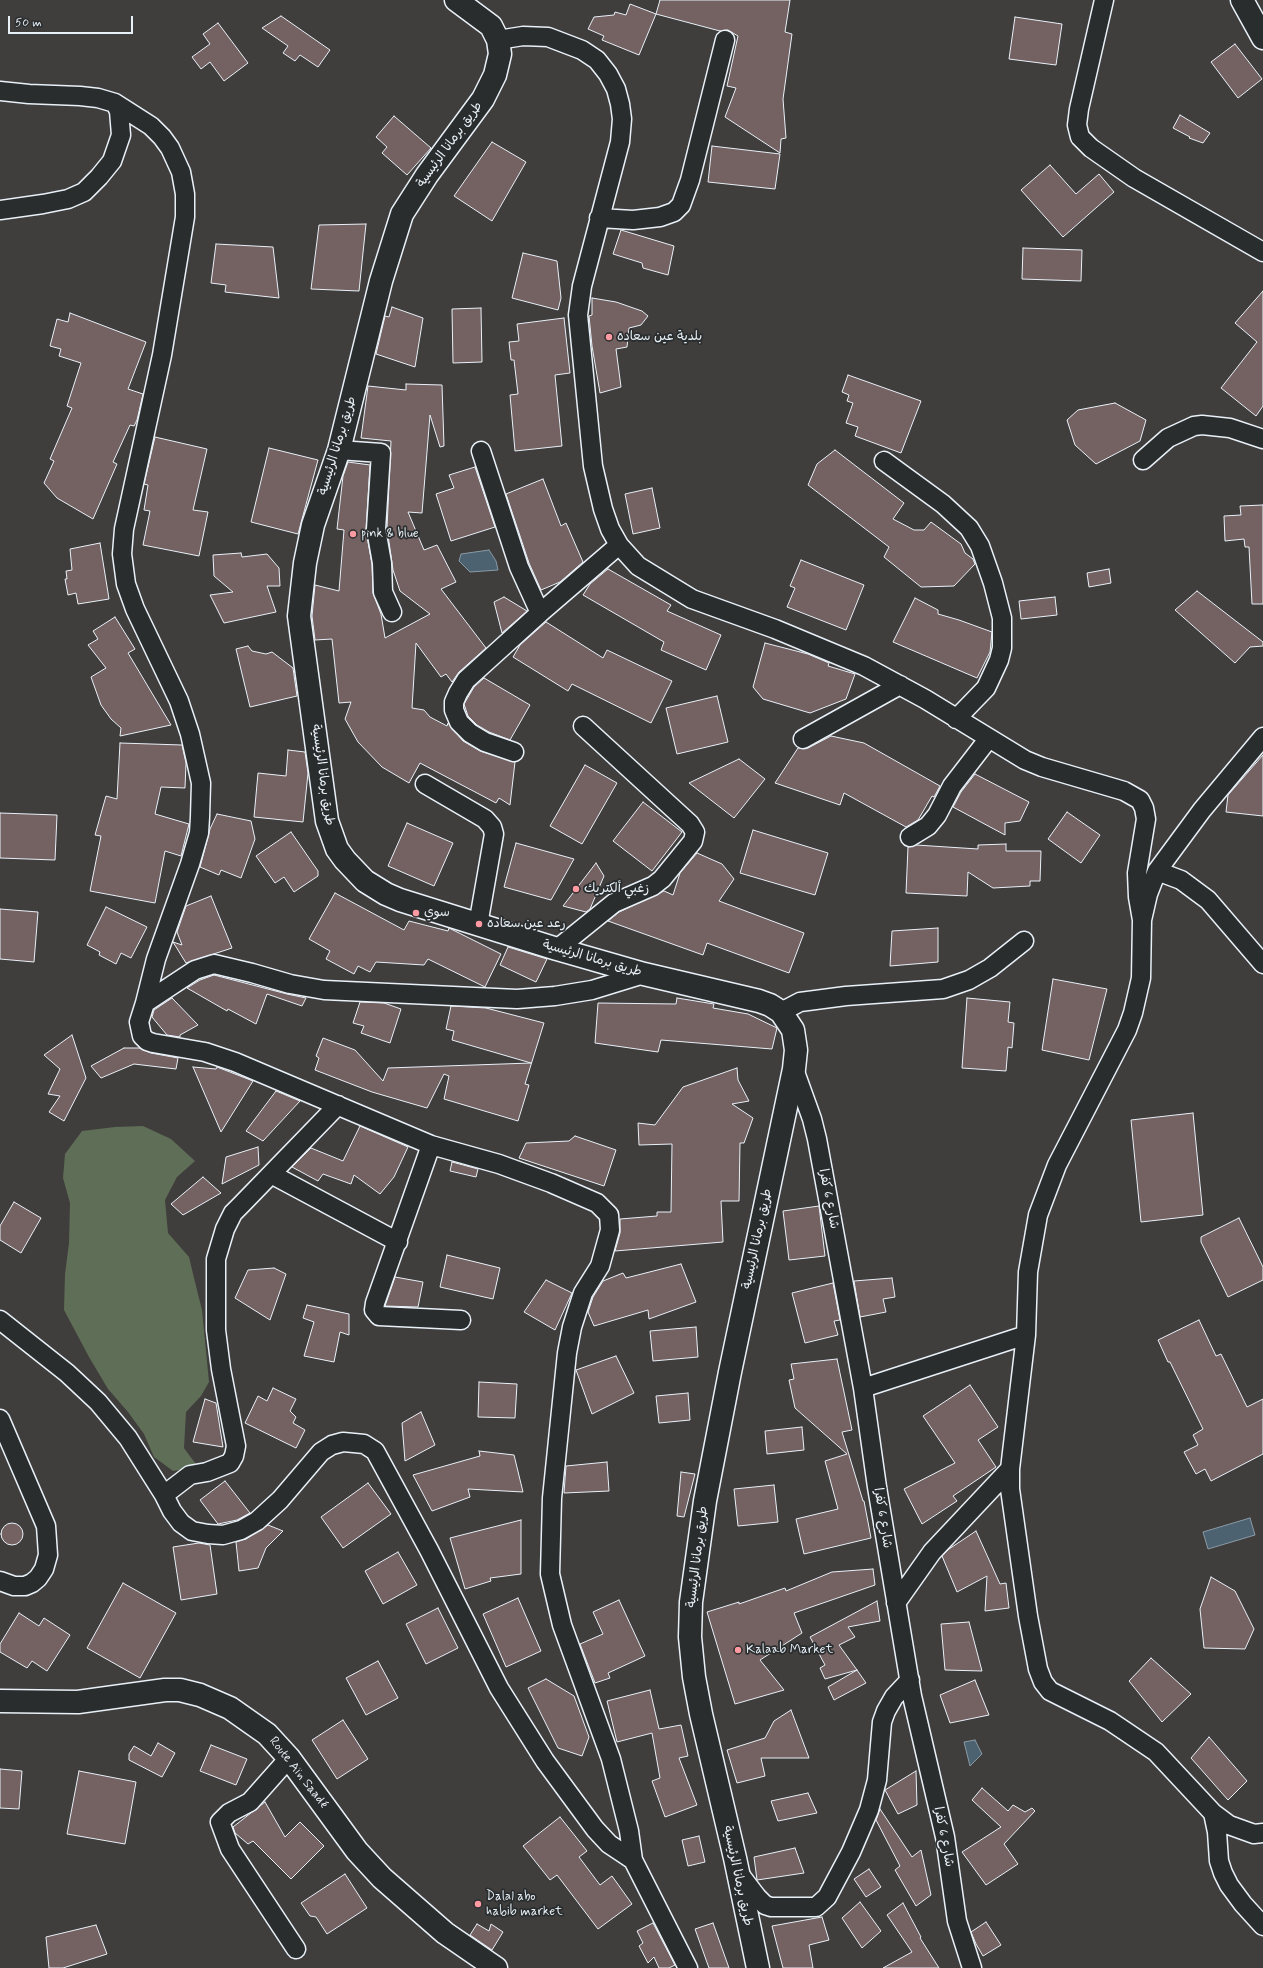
<!DOCTYPE html>
<html>
<head>
<meta charset="utf-8">
<style>
	body { margin:0 }
	#map { position:relative; width:1263px; height:1968px; overflow:hidden; background:#403d3d; font-family:Mynerve,sans-serif }
	canvas { display:block }
	.scale { position:absolute; left:8px; top:16px; width:125px; height:18px; box-sizing:border-box; border:2px solid #e8f1f8; border-top:0; padding-left:5px; font-size:12px; line-height:14px; white-space:nowrap; color:#e8f1f8; -webkit-text-stroke:3px #2a2d2e; paint-order:stroke }
</style>
</head>
<body>
<div id="map">
<canvas width="1263" height="1968"></canvas>
<div class="scale">50 m</div>
</div>
<script>
const ctx = document.querySelector('canvas').getContext('2d');
ctx.lineJoin = 'round';
function fillPath(path, color) { ctx.fillStyle = color; ctx.fill(path, 'evenodd'); }
const toPath = rows => new Path2D(rows.map(r => 'M' + r).join(''));
function strokePath(path, color, width, dash) { ctx.strokeStyle = color; ctx.lineWidth = width; ctx.lineCap = dash ? 'butt' : 'round'; ctx.setLineDash(dash || []); ctx.stroke(path); }
function write(font, color, halo, rows, align = 'center') {
  ctx.font = font + ' Mynerve,"Playpen Sans Arabic",sans-serif'; ctx.lineWidth = 3.5; ctx.setLineDash([]); ctx.textBaseline = 'middle'; ctx.strokeStyle = halo; ctx.fillStyle = color; for (const [text, x, y, turn = 0] of rows) {
    ctx.save(); ctx.translate(x, y); ctx.rotate((+turn || 0) * Math.PI / 180); ctx.textAlign = isNaN(turn) ? turn : align; if (halo) ctx.strokeText(text, 0, 0); ctx.fillText(text, 0, 0); ctx.restore();
  }
}
fillPath(toPath([
	[143,1126,171,1139,195,1161,177,1177,165,1200,168,1233,189,1257,194,1278,202,1310,209,1382,201,1396,186,1412,184,1448,198,1467,173,1471,154,1457,144,1434,128,1412,108,1389,89,1357,64,1310,65,1274,69,1243,70,1203,63,1178,65,1154,82,1131,115,1127]
]), '#5f6e56');
const water = toPath([
	[489,550,496,561,498,570,470,572,459,561,461,554,489,550],
	[1250,1518,1255,1535,1208,1549,1203,1532,1250,1518],
	[975,1740,982,1754,970,1766,964,1742,975,1740]
]);
fillPath(water, '#4c6270');
strokePath(water, '#8a9ba6', 1);
const building = toPath([
	[660,0,790,0,785,32,792,34,783,99,786,138,781,139,780,153,725,117,736,88,727,86,738,36,728,30,720,31,656,14,639,55,602,40,604,36,588,29,594,17,614,15,615,12,626,15,630,4,656,14,660,0],
	[281,16,330,50,318,67,300,55,295,61,283,53,288,46,262,28,281,16],
	[1015,17,1062,24,1056,65,1009,59,1015,17],
	[218,23,248,63,224,81,210,62,201,69,192,57,210,44,203,34,218,23],
	[1235,44,1262,79,1238,98,1211,62,1235,44],
	[1180,115,1210,133,1203,143,1189,138,1190,137,1173,128,1180,115],
	[394,116,431,148,407,175,382,153,387,147,376,137,394,116],
	[492,142,526,162,492,221,454,196,492,142],
	[712,146,780,154,775,189,708,182,712,146],
	[1050,165,1076,194,1099,174,1114,192,1063,237,1021,190,1050,165],
	[366,224,359,291,311,289,319,225,366,224],
	[621,230,674,246,668,275,643,268,642,263,613,254,621,230],
	[216,244,273,247,279,298,225,292,226,285,211,283,216,244],
	[1023,248,1082,250,1081,281,1022,279,1023,248],
	[523,253,557,261,561,298,558,310,512,298,523,253],
	[1263,291,1263,406,1256,416,1221,388,1257,342,1235,323,1263,291],
	[592,298,616,302,642,311,648,316,641,325,629,328,627,347,616,349,621,387,600,393,592,346,589,316,592,315,592,298],
	[392,307,423,318,415,367,376,354,385,316,389,317,392,307],
	[481,308,482,362,453,363,452,309,481,308],
	[70,313,146,342,128,389,143,394,137,420,134,426,130,425,113,462,117,464,93,519,57,498,44,483,54,461,50,459,72,408,67,406,81,363,59,356,61,349,50,346,57,319,68,322,70,313],
	[564,318,570,373,555,375,562,446,515,451,510,395,518,394,514,360,511,360,509,342,519,341,517,324,564,318],
	[848,375,921,401,901,453,855,436,858,427,846,423,853,403,847,401,849,395,842,392,848,375],
	[406,384,442,385,444,446,440,447,430,415,422,513,408,512,424,550,437,545,456,582,441,589,486,648,459,672,452,682,446,674,441,677,416,643,412,708,424,710,430,717,447,726,448,723,463,741,480,751,515,762,510,805,499,798,496,803,420,763,409,783,382,767,358,742,345,719,351,702,339,703,332,639,315,640,312,616,315,585,339,591,344,530,337,529,343,476,348,462,370,465,366,531,372,564,373,593,381,614,385,638,430,614,400,591,393,570,387,528,391,441,361,438,368,386,406,390,406,384],
	[1115,403,1146,420,1140,441,1096,464,1075,445,1067,420,1078,410,1115,403],
	[155,437,207,449,193,510,208,512,199,556,143,545,150,511,144,510,148,485,144,484,155,437],
	[269,448,318,460,298,534,251,522,269,448],
	[835,450,904,503,893,519,914,530,924,530,931,522,961,544,965,553,973,559,975,564,954,586,921,587,884,557,889,547,808,485,817,464,835,450],
	[475,467,495,527,451,541,436,494,454,488,449,475,475,467],
	[543,479,561,526,566,523,583,562,560,582,541,590,529,563,506,494,543,479],
	[652,488,660,528,633,534,625,494,652,488],
	[1263,505,1263,604,1252,604,1249,547,1245,547,1244,539,1225,541,1224,516,1241,515,1240,506,1263,505],
	[100,543,109,599,78,604,76,593,68,595,65,579,67,579,66,571,72,570,70,549,100,543],
	[241,553,242,557,267,554,279,568,280,586,267,586,276,612,224,623,210,595,233,592,214,576,213,555,241,553],
	[801,560,864,585,846,630,787,607,795,588,790,586,801,560],
	[608,569,671,605,667,611,721,635,706,670,661,650,664,642,583,595,590,584,608,569],
	[1109,569,1111,583,1089,587,1087,573,1109,569],
	[1197,591,1263,642,1263,646,1250,647,1235,663,1175,610,1197,591],
	[504,597,527,611,502,633,494,602,504,597],
	[1055,597,1057,615,1021,619,1019,601,1055,597],
	[915,598,938,610,938,614,959,620,992,632,990,652,977,678,893,642,915,598],
	[115,617,135,649,128,653,171,725,120,736,121,728,111,719,101,705,91,677,106,668,88,645,98,639,93,631,115,617],
	[546,622,603,658,607,650,672,681,651,723,572,684,568,691,513,657,520,645,546,622],
	[765,643,808,654,829,663,828,666,855,674,846,699,810,713,763,699,753,687,765,643],
	[248,646,252,651,266,654,272,652,293,668,297,696,250,707,236,649,248,646],
	[484,678,530,705,510,740,489,732,477,725,468,716,464,704,474,687,484,678],
	[717,696,728,742,677,754,666,708,717,696],
	[831,736,864,743,940,786,934,797,932,796,918,820,906,827,844,793,840,805,775,783,798,748,808,748,831,736],
	[120,743,182,745,186,763,185,788,161,787,155,814,189,824,181,856,165,851,155,903,90,891,101,836,95,835,106,796,117,799,120,743],
	[288,750,305,752,308,773,303,822,254,817,258,773,286,776,288,750],
	[1263,755,1263,816,1226,812,1228,795,1263,755],
	[739,759,765,779,734,818,689,783,739,759],
	[585,765,617,783,582,844,550,826,585,765],
	[975,774,1029,802,1020,821,1005,823,1005,835,953,807,961,792,975,774],
	[643,802,682,832,652,871,613,841,643,802],
	[1067,812,1100,835,1081,863,1048,839,1067,812],
	[0,813,57,815,55,860,0,858,0,813],
	[217,814,251,821,255,839,241,878,221,870,219,875,200,867,210,829,217,814],
	[407,823,453,843,434,886,388,866,407,823],
	[753,830,828,853,815,895,740,873,753,830],
	[291,832,318,871,318,876,294,892,284,877,275,883,256,856,291,832],
	[516,843,574,859,551,900,504,887,516,843],
	[1006,844,1006,851,1041,851,1040,881,1030,881,1030,886,993,888,968,872,967,896,906,893,908,847,916,845,978,849,978,845,1006,844],
	[697,853,722,864,734,879,719,901,804,933,789,973,707,943,703,955,608,921,619,912,664,891,673,895,680,873,697,853],
	[596,863,604,876,590,909,586,912,563,906,596,863],
	[335,893,404,930,409,921,448,931,449,928,501,954,485,987,428,959,424,965,376,962,370,972,358,966,354,974,326,959,330,951,309,939,335,893],
	[211,896,232,948,186,963,173,942,182,945,177,932,186,906,211,896],
	[106,907,147,927,131,958,121,953,116,964,99,955,100,952,87,945,106,907],
	[0,909,38,912,34,962,0,959,0,909],
	[938,928,938,962,890,966,892,931,938,928],
	[508,947,547,959,536,982,500,965,508,947],
	[214,975,287,994,306,998,302,1006,267,994,256,1024,228,1009,227,1011,187,988,200,980,214,975],
	[1053,979,1107,989,1089,1060,1042,1050,1053,979],
	[172,998,198,1025,180,1035,180,1037,167,1035,152,1017,154,1010,172,998],
	[677,998,714,1004,713,1008,748,1014,777,1028,772,1049,661,1040,658,1052,595,1043,598,1003,676,1004,677,998],
	[967,998,1010,1002,1008,1022,1014,1023,1012,1048,1008,1047,1006,1071,962,1068,967,998],
	[360,1002,384,1003,401,1009,390,1043,361,1033,364,1026,353,1023,360,1002],
	[451,1006,486,1008,544,1023,525,1084,529,1085,518,1121,444,1099,449,1076,444,1074,427,1108,372,1092,315,1070,319,1058,316,1056,323,1038,355,1050,383,1081,388,1068,531,1063,452,1040,454,1031,446,1029,451,1006],
	[72,1035,86,1078,64,1121,49,1112,60,1096,48,1094,60,1069,44,1055,72,1035],
	[124,1048,140,1048,151,1053,178,1058,176,1069,134,1064,101,1078,91,1066,124,1048],
	[193,1067,216,1069,217,1067,253,1081,221,1132,193,1067],
	[737,1068,738,1080,749,1101,732,1104,753,1118,744,1143,740,1143,739,1201,721,1201,723,1242,615,1251,620,1233,620,1219,657,1216,657,1212,671,1212,672,1144,639,1145,638,1123,655,1125,683,1087,737,1068],
	[276,1091,300,1101,263,1141,246,1131,276,1091],
	[1193,1113,1203,1215,1141,1222,1131,1120,1193,1113],
	[360,1126,408,1147,394,1177,380,1194,354,1175,351,1184,323,1174,318,1181,292,1167,311,1148,343,1161,360,1126],
	[575,1136,616,1150,604,1186,519,1158,526,1143,569,1141,575,1136],
	[258,1147,259,1165,222,1184,226,1157,258,1147],
	[452,1162,478,1169,476,1177,450,1171,452,1162],
	[203,1177,221,1193,183,1215,171,1204,203,1177],
	[14,1202,41,1218,21,1253,0,1240,0,1226,14,1202],
	[819,1206,825,1256,789,1260,783,1211,819,1206],
	[1239,1218,1263,1267,1263,1280,1228,1297,1201,1242,1201,1237,1239,1218],
	[447,1255,500,1268,493,1299,440,1287,447,1255],
	[681,1264,696,1302,649,1319,648,1310,594,1326,588,1312,593,1297,603,1281,623,1273,626,1278,681,1264],
	[274,1268,286,1274,270,1320,235,1298,248,1270,274,1268],
	[395,1277,423,1282,418,1307,385,1306,395,1277],
	[892,1278,895,1297,883,1299,886,1312,860,1317,854,1281,892,1278],
	[546,1280,572,1293,555,1330,524,1312,546,1280],
	[833,1283,840,1320,834,1321,838,1335,805,1343,792,1293,833,1283],
	[307,1305,349,1314,349,1335,340,1332,334,1362,304,1356,314,1322,303,1318,307,1305],
	[1199,1320,1216,1356,1221,1354,1247,1407,1263,1399,1263,1454,1211,1481,1205,1469,1196,1474,1184,1452,1198,1445,1193,1435,1203,1429,1170,1362,1168,1362,1158,1340,1199,1320],
	[696,1327,698,1357,653,1361,650,1331,696,1327],
	[616,1356,634,1393,592,1414,576,1370,616,1356],
	[837,1359,852,1430,842,1432,863,1501,864,1501,871,1538,804,1554,796,1519,838,1509,825,1461,847,1454,795,1408,789,1380,794,1379,791,1364,837,1359],
	[479,1382,517,1384,515,1418,478,1417,479,1382],
	[970,1385,998,1427,978,1440,996,1467,953,1496,957,1501,922,1524,904,1489,955,1463,923,1416,970,1385],
	[273,1388,296,1399,290,1411,296,1417,293,1423,305,1430,296,1448,245,1423,258,1396,267,1401,273,1388],
	[688,1393,690,1420,659,1423,656,1396,688,1393],
	[205,1399,216,1403,223,1447,193,1442,205,1399],
	[421,1412,435,1445,405,1461,402,1423,421,1412],
	[802,1427,804,1450,767,1454,765,1431,802,1427],
	[479,1451,514,1455,523,1492,468,1489,470,1497,432,1511,413,1475,480,1456,479,1451],
	[607,1462,609,1491,564,1493,566,1466,607,1462],
	[681,1472,695,1474,684,1517,677,1516,681,1472],
	[225,1481,250,1513,237,1520,218,1524,200,1500,225,1481],
	[368,1483,391,1514,343,1548,321,1517,368,1483],
	[774,1485,778,1522,738,1526,734,1489,774,1485],
	[521,1520,521,1574,490,1578,491,1581,465,1589,450,1538,521,1520],
	'1 1534a11 11 0 1 1 22 0a11 11 0 1 1-22 0Z',
	[268,1525,283,1531,266,1548,258,1568,239,1571,236,1542,246,1539,268,1525],
	[976,1531,1000,1584,1006,1583,1009,1608,985,1611,987,1576,957,1592,942,1556,949,1549,976,1531],
	[199,1543,210,1545,217,1594,181,1600,173,1547,199,1543],
	[398,1552,417,1585,383,1604,365,1571,398,1552],
	[873,1569,875,1585,794,1613,802,1633,760,1660,784,1690,735,1704,707,1612,739,1602,739,1604,785,1588,786,1591,832,1572,873,1569],
	[1211,1577,1235,1591,1254,1629,1245,1649,1204,1648,1200,1609,1211,1577],
	[123,1583,176,1613,140,1678,87,1648,123,1583],
	[518,1598,541,1651,506,1667,483,1614,518,1598],
	[619,1600,645,1656,608,1673,610,1678,595,1683,580,1644,603,1634,593,1612,619,1600],
	[877,1601,880,1621,848,1627,855,1637,839,1645,857,1670,825,1679,820,1668,825,1665,810,1637,877,1601],
	[438,1608,458,1648,426,1664,406,1624,438,1608],
	[19,1613,39,1626,44,1618,70,1635,47,1671,32,1661,27,1668,0,1652,0,1644,19,1613],
	[969,1622,982,1671,945,1670,941,1624,969,1622],
	[1151,1658,1191,1694,1162,1722,1129,1681,1151,1658],
	[378,1661,398,1698,366,1715,346,1678,378,1661],
	[857,1670,866,1683,834,1700,828,1687,857,1670],
	[546,1679,574,1696,589,1737,582,1756,558,1748,528,1688,546,1679],
	[975,1680,989,1715,950,1723,940,1695,975,1680],
	[650,1690,659,1729,681,1725,688,1756,679,1758,697,1805,665,1817,652,1781,660,1778,652,1733,617,1742,607,1701,650,1690],
	[791,1710,809,1758,761,1758,765,1776,737,1783,727,1750,765,1738,774,1721,791,1710],
	[343,1720,368,1759,337,1779,312,1740,343,1720],
	[1209,1737,1247,1781,1228,1800,1191,1758,1209,1737],
	[158,1743,175,1753,162,1777,129,1760,129,1754,134,1746,151,1756,158,1743],
	[211,1745,247,1759,236,1785,200,1771,211,1745],
	[0,1769,22,1771,19,1809,0,1808,0,1769],
	[79,1771,136,1782,125,1844,67,1834,79,1771],
	[916,1771,917,1805,898,1814,885,1790,916,1771],
	[982,1788,1008,1811,1013,1805,1025,1812,1032,1808,1035,1811,1004,1844,1018,1864,986,1885,962,1852,1001,1827,972,1800,982,1788],
	[808,1793,817,1813,778,1821,771,1801,808,1793],
	[265,1802,285,1837,300,1822,324,1846,291,1879,253,1841,248,1844,235,1833,233,1827,265,1802],
	[880,1809,912,1857,921,1850,931,1895,916,1906,895,1870,900,1866,876,1820,880,1809],
	[560,1817,587,1851,579,1857,600,1885,612,1876,632,1904,598,1929,557,1875,550,1880,523,1846,560,1817],
	[699,1836,705,1862,688,1866,682,1840,699,1836],
	[795,1848,804,1873,757,1880,754,1857,795,1848],
	[869,1869,881,1887,866,1897,854,1879,869,1869],
	[345,1874,367,1908,327,1934,316,1917,310,1916,301,1903,345,1874],
	[860,1902,881,1931,862,1948,842,1918,860,1902],
	[903,1903,921,1937,920,1938,939,1968,883,1968,912,1952,887,1915,903,1903],
	[822,1917,829,1940,809,1945,813,1968,783,1968,772,1926,822,1917],
	[986,1922,1001,1945,983,1956,976,1944,971,1932,986,1922],
	[653,1923,675,1965,669,1968,659,1968,654,1957,648,1963,639,1946,643,1943,637,1931,653,1923],
	[713,1923,729,1968,709,1968,695,1929,713,1923],
	[477,1924,489,1931,491,1924,503,1932,492,1950,470,1935,477,1924],
	[96,1925,107,1954,63,1968,49,1968,46,1937,96,1925]
]);
fillPath(building, '#746161');
strokePath(building, '#e8f1f8', 1);
const minor = toPath([
	[1104,0,1079,109,1077,125,1080,137,1091,148,1134,178,1263,252],
	[498,40,523,36,548,37,582,50,597,60,608,74,616,89,620,104,622,119,620,142,582,286,578,315,593,466,603,509,610,529,619,545,638,566,692,599,775,629,864,666,925,699,1025,760,1042,767,1124,791,1140,800,1144,808,1146,819,1137,873,1138,897,1142,920],
	[0,91,29,94,80,96,98,98,115,103,151,126,162,137,170,148,181,172,185,194,185,217,162,355,124,529,122,554,126,584,135,609,179,701,190,734,201,783,200,817,199,833,190,864,156,959,145,1003],
	[0,210,43,204,68,199,84,192,99,177,112,161,121,135,119,111,115,103],
	[599,218,633,220,660,217,674,212,681,205,690,180,725,40],
	[339,450,381,453,376,529,382,563,383,592,392,612],
	[481,451,519,567,540,613],
	[1143,460,1168,438,1194,426,1202,425,1230,428,1263,439],
	[884,461,943,504,969,528,980,546,993,583,1002,618,1002,648,999,660,986,688,956,719],
	[803,739,900,685],
	[514,752,485,742,470,733,459,722,454,710,454,702,458,693,466,680,540,613,619,545],
	[425,784,485,819,492,827,494,834,478,925],
	[910,837,928,826,937,815,952,786,989,738],
	[1157,871,1181,880,1208,900,1263,964],
	[557,949,614,903,653,886,662,879,693,841,695,832,690,824,583,726],
	[644,974,592,990,555,996,517,999,324,990,290,984,252,973,214,964,195,970,145,1003,139,1022,142,1036,147,1041,153,1043,205,1052,235,1062,431,1145,499,1164,551,1183,597,1203,609,1215,610,1230,600,1266,583,1293,572,1327,567,1353,552,1498,550,1574,562,1625,611,1759,629,1831,633,1860,688,1968],
	[781,1012,800,1002,846,996,943,989,969,980,990,968,1024,941],
	[794,1069,812,1119,817,1139,863,1388,877,1487,912,1696,945,1837,957,1921,972,1968],
	[431,1145,375,1303,374,1310,379,1316,461,1320],
	[271,1174,398,1242],
	[0,1320,67,1373,98,1402,128,1438,164,1495,172,1511,181,1523,192,1531,208,1534,223,1535,241,1530,257,1521,280,1500,321,1452,332,1445,343,1442,354,1443,364,1444,375,1451,429,1550,499,1688,545,1761,595,1829,609,1844,633,1860],
	[1026,1335,1010,1469,1010,1489,1028,1616,1038,1669,1043,1682,1050,1691,1110,1721,1156,1752,1213,1813,1229,1825,1254,1834,1263,1833],
	[863,1388,1026,1335,1028,1272,1038,1215,1057,1165,1127,1030,1133,1013,1141,978,1142,920,1148,894,1157,871,1202,810,1263,737],
	[0,1419,46,1526,48,1555,44,1569,38,1578,32,1583,25,1586,14,1586,0,1581],
	[164,1495,190,1475,207,1472,230,1463,234,1456,236,1446,221,1369,216,1330,216,1259,225,1229,233,1213,241,1205,338,1105],
	[896,1603,932,1552,1010,1469],
	[289,1758,250,1802,229,1813,220,1822,230,1849,296,1949],
	[1213,1813,1217,1832,1219,1861,1223,1873,1229,1885,1243,1904,1263,1926],
	[738,1872,757,1897,765,1905,771,1907,816,1907,827,1897,851,1852,869,1810,877,1780,882,1722,886,1711,894,1697,910,1680]
]);
const tertiary = toPath([
	[1242,0,1263,38],
	[0,1701,78,1702,165,1690,180,1690,200,1695,230,1708,267,1734,289,1758,357,1851,382,1878,445,1933,496,1968]
]);
const secondary = toPath([
	[456,0,491,26,498,40,500,54,495,75,483,99,427,175,402,214,381,281,339,450,313,525,305,563,299,616,327,821,337,849,345,860,365,881,386,894,400,900,557,949,644,974,759,1001,770,1005,781,1012,793,1030,796,1050,794,1069,730,1372,705,1501,691,1602,690,1637,694,1677,701,1714,735,1858,758,1968]
]);
strokePath(minor, '#e8f1f8', 21);
strokePath(tertiary, '#e8f1f8', 25);
strokePath(secondary, '#e8f1f8', 25);
strokePath(minor, '#2a2d2e', 18);
strokePath(tertiary, '#2a2d2e', 22);
strokePath(secondary, '#2a2d2e', 22);
for (const [x, y, r, color] of [
	[609,337,4,"#ff9aa2"],
	[353,534,4,"#ff9aa2"],
	[576,889,4,"#ff9aa2"],
	[416,913,4,"#ff9aa2"],
	[479,924,4,"#ff9aa2"],
	[738,1650,4,"#ff9aa2"],
	[478,1904,4,"#ff9aa2"]
]) { const dot = new Path2D(); dot.arc(x, y, r, 0, 2 * Math.PI); ctx.fillStyle = color; ctx.fill(dot); strokePath(dot, '#2a2d2e', 1.5); }
write('13px', '#e8f1f8', '#2a2d2e', [
	["طريق برمانا الرئيسية",450,145,-54],
	["طريق برمانا الرئيسية",338,446,-73],
	["طريق برمانا الرئيسية",322,775,82],
	["طريق برمانا الرئيسية",592,959,16],
	["شارع 6 كفرا",828,1199,79],
	["طريق برمانا الرئيسية",758,1239,-78],
	["شارع 6 كفرا",882,1518,81],
	["طريق برمانا الرئيسية",698,1557,-83],
	["Route Aïn Saadé",298,1773,52],
	["شارع 6 كفرا",943,1837,79],
	["طريق برمانا الرئيسية",737,1876,78]
]);
write('13px', '#e8f1f8', '#2a2d2e', [
	["بلدية عين سعاده",617,337],
	["pink & blue",361,534],
	["زغبي ألكتريك",584,889],
	["سوي",424,913],
	["رعد عين سعاده",487,924],
	["Kalaab Market",746,1650],
	["Dalal abo",486,1897],
	["habib market",486,1912]
], 'left');
</script>
</body>
</html>
